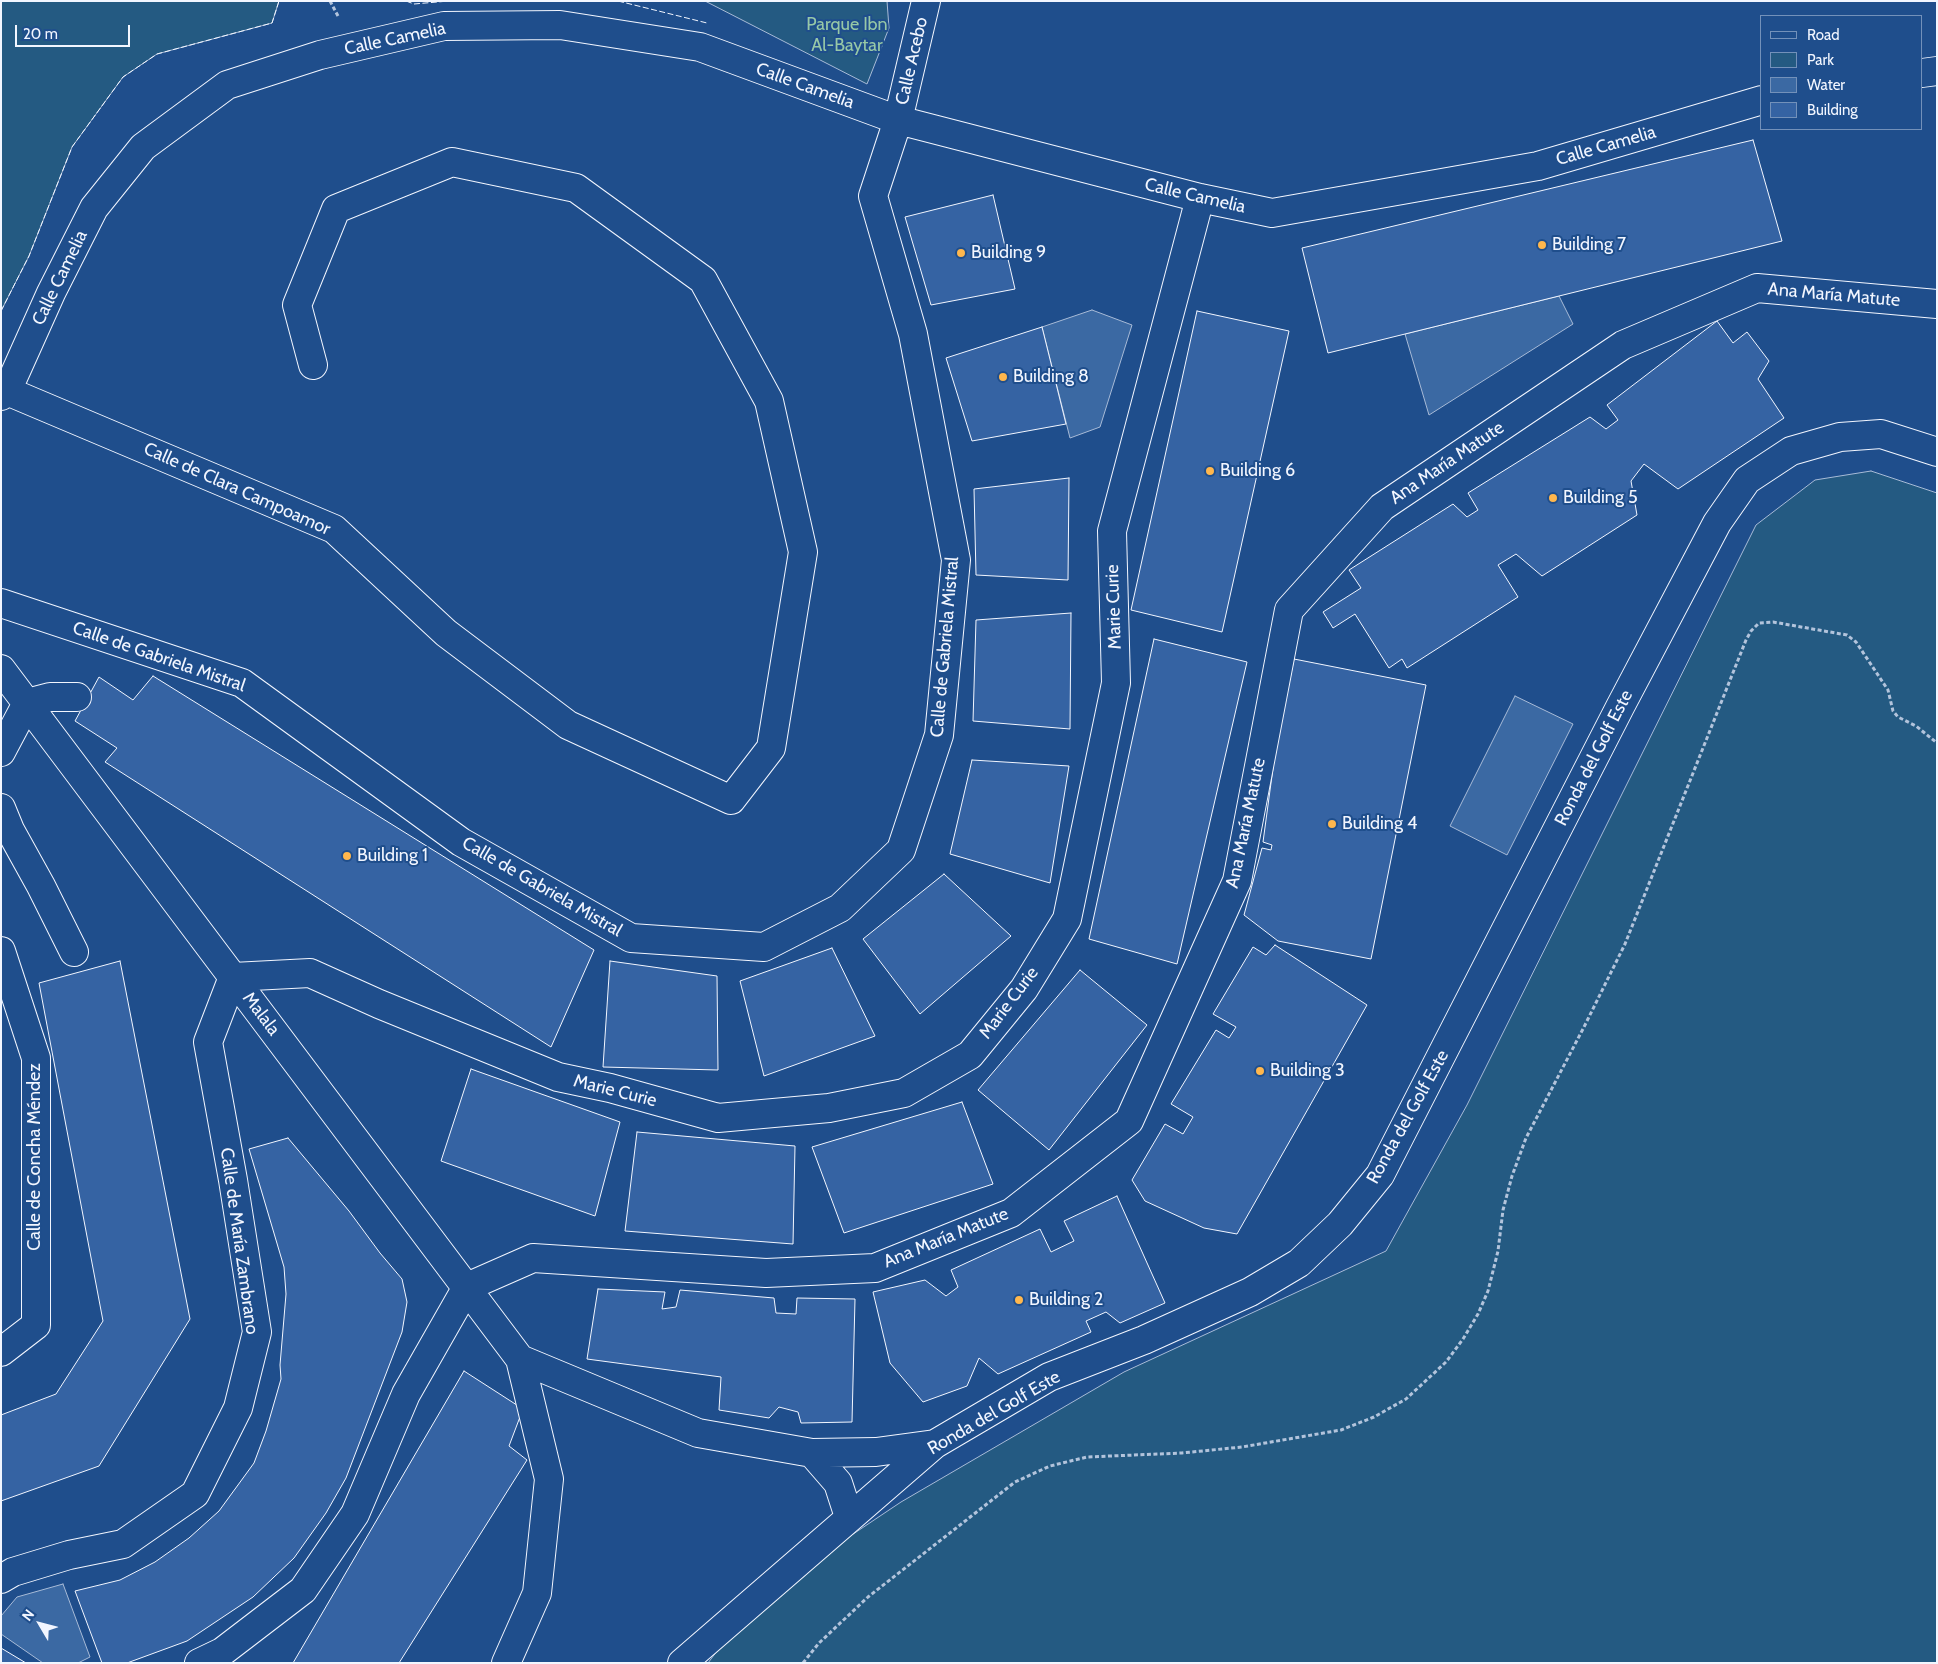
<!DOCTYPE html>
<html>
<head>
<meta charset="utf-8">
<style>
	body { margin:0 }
	#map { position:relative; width:1938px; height:1664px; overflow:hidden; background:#1f4e8c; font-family:Cabin,sans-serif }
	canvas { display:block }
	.frame { position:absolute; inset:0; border:2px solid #f2f6ff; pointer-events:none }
	.legend { position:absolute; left:1760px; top:15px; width:162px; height:115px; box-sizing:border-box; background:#1f4e8c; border:1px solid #7391ba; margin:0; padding:6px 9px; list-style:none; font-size:15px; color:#f2f6ff }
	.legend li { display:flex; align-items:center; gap:10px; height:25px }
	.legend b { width:25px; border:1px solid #7391ba }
	.north { position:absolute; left:15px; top:1599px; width:50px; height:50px; -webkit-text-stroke:4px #1f4e8c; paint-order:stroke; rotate:307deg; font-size:14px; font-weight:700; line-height:20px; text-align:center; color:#f2f6ff }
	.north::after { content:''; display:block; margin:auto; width:18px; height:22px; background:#f2f6ff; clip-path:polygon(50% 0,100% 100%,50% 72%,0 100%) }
	.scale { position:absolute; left:15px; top:25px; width:115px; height:22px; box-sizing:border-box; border:2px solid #f2f6ff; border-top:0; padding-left:6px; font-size:15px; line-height:18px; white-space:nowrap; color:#f2f6ff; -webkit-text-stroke:4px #1f4e8c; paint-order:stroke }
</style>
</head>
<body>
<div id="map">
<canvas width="1938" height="1664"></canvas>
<div class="frame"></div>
<ul class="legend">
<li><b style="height:6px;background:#1f4e8c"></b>Road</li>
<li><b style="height:14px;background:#245a82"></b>Park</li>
<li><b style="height:14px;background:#3b69a3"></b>Water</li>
<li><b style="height:14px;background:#3563a3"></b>Building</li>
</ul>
<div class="north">N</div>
<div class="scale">20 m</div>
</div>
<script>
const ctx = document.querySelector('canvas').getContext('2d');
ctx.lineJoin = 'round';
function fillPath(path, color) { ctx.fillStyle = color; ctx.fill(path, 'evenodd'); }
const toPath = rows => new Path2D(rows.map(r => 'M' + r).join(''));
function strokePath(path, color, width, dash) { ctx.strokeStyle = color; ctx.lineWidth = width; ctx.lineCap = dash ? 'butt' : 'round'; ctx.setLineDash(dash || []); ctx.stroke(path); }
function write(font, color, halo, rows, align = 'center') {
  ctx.font = font + ' Cabin,sans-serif'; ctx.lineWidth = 4; ctx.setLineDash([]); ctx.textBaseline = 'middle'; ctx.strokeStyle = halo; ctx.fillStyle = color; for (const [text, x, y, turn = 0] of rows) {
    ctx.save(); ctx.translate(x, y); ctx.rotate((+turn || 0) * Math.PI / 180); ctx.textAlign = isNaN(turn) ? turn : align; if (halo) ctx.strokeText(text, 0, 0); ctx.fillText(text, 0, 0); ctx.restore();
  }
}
const green = toPath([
	[1,1,279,1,272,23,157,54,123,77,72,147,29,256,1,311,1,1],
	[705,1,887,1,889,28,867,84,705,1],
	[1871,471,1937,493,1937,1663,708,1663,756,1599,901,1502,1124,1372,1386,1251,1467,1105,1756,525,1815,480,1871,471]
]);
fillPath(green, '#245a82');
strokePath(green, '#a8bbd7', 1);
const water = toPath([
	[1559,296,1573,324,1429,415,1405,334,1559,296],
	[1092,310,1132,325,1100,427,1070,438,1042,327,1092,310],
	[1515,696,1573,724,1507,855,1450,826,1515,696],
	[63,1584,90,1657,78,1663,43,1663,1,1634,1,1616,17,1597,63,1584]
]);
fillPath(water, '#3b69a3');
strokePath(water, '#a8bbd7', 1);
const building = toPath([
	[1753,140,1782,241,1328,353,1302,248,1753,140],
	[993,195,1015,289,931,305,905,217,993,195],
	[1197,311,1289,331,1222,632,1131,610,1197,311],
	[1717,321,1733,343,1747,332,1769,361,1758,379,1784,418,1678,489,1644,464,1631,481,1637,515,1542,576,1516,554,1498,565,1518,597,1407,668,1402,659,1389,668,1355,614,1333,628,1323,612,1361,588,1349,570,1453,504,1467,517,1478,510,1468,493,1590,417,1606,429,1618,420,1607,405,1717,321],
	[1042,327,1066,424,972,441,946,358,1042,327],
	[1069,478,1068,580,976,575,974,489,1069,478],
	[1071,613,1070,729,973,721,976,620,1071,613],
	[1154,639,1247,662,1177,964,1089,939,1154,639],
	[1294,659,1426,685,1371,959,1278,941,1244,915,1262,848,1271,850,1272,845,1263,842,1276,746,1294,659],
	[153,676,594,950,551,1047,105,762,117,748,75,721,99,677,133,700,153,676],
	[972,760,1069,766,1050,883,950,854,972,760],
	[944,874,1011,936,920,1014,863,939,944,874],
	[1275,945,1367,1005,1237,1234,1204,1228,1145,1201,1132,1180,1165,1124,1183,1134,1193,1117,1171,1104,1216,1030,1229,1038,1236,1027,1213,1014,1253,947,1266,955,1275,945],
	[832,948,875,1036,764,1076,740,981,832,948],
	[120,961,190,1319,99,1466,1,1501,1,1415,56,1394,103,1321,39,983,120,961],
	[610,961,717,976,718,1070,603,1067,610,961],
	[1080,970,1147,1025,1049,1150,978,1090,1080,970],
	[471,1069,620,1122,595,1216,441,1161,471,1069],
	[962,1102,993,1184,844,1233,812,1147,962,1102],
	[637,1132,795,1146,793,1244,625,1231,637,1132],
	[288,1138,349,1211,380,1253,402,1279,407,1302,402,1332,346,1478,326,1513,294,1558,253,1597,187,1641,127,1663,102,1663,75,1591,120,1580,155,1562,189,1538,219,1511,254,1463,266,1431,281,1379,280,1365,286,1294,284,1267,249,1149,288,1138],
	[1117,1196,1165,1303,1120,1323,1106,1312,1086,1321,1091,1332,998,1374,979,1358,967,1386,923,1402,890,1363,873,1292,925,1280,946,1296,958,1287,951,1270,1040,1229,1051,1252,1074,1241,1064,1221,1117,1196],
	[598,1289,665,1292,662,1309,676,1307,680,1290,774,1298,776,1313,796,1314,797,1298,855,1299,852,1422,801,1423,798,1412,779,1407,769,1418,719,1410,721,1377,587,1359,598,1289],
	[464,1371,523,1409,509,1446,527,1460,399,1663,293,1663,464,1371],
	[1,1648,26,1663,1,1663,1,1648]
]);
fillPath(building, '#3563a3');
strokePath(building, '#f2f6ff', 1);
const minor = toPath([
	[1922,73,1937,71],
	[7,391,334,529,446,633,568,725,731,800,771,748,803,552,769,401,703,280,576,188,452,162,336,209,297,305,313,365],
	[1,396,7,391,51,293,94,208,143,147,227,85,320,55,444,26,560,25,700,47,898,120,1200,198,1272,213,1538,166,1762,100],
	[1,603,242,683,461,842,631,938,764,947,840,908,901,850,939,735,956,560,913,334,873,196,898,120,926,1],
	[1,669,520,1359],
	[1,752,27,703,50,697,77,697],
	[1,808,10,830,41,886,74,952],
	[1,951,36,1058,36,1325,1,1352],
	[812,1453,838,1483,849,1517],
	[1,1579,13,1572,69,1555,123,1544,195,1494,238,1408,257,1332,233,1180,208,1042,233,977,310,973,379,1004,558,1077,610,1088,718,1118,829,1108,904,1093,970,1055,1024,989,1067,919,1116,683,1112,531,1200,198],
	[199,1663,222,1652,303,1590,355,1514,406,1394,467,1287,533,1258,766,1273,875,1268,1011,1213,1129,1121,1237,881,1289,610,1382,507,1623,345,1757,288,1937,304],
	[506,1663,537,1593,549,1479,520,1359,698,1433,812,1453,876,1452,935,1444],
	[682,1663,935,1444,1049,1377,1144,1340,1250,1292,1299,1263,1340,1224,1380,1175,1620,707,1717,523,1747,480,1791,451,1840,437,1881,434,1937,452]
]);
strokePath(minor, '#f2f6ff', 30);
strokePath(toPath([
	[330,1,338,16],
	[803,1663,819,1643,868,1597,1015,1482,1050,1466,1087,1457,1182,1453,1242,1447,1341,1430,1374,1417,1406,1399,1446,1362,1463,1339,1478,1314,1488,1291,1498,1251,1503,1210,1512,1176,1526,1138,1584,1027,1625,944,1746,640,1751,631,1759,623,1773,622,1847,635,1856,642,1888,690,1893,711,1898,717,1916,726,1937,743]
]), '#b3c4dc', 3, [4, 2.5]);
strokePath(minor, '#1f4e8c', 28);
strokePath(toPath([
	[406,1,414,4,449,1],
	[618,1,707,23],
	[1,311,29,256,72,147,123,77,157,54,272,23,279,1]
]), '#f2f6ff', 1, [6, 2.5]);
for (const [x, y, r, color] of [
	[1542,245,5,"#ffb74d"],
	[961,253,5,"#ffb74d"],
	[1003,377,5,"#ffb74d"],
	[1210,471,5,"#ffb74d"],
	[1553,498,5,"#ffb74d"],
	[1332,824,5,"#ffb74d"],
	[347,856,5,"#ffb74d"],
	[1260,1071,5,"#ffb74d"],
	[1019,1300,5,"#ffb74d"]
]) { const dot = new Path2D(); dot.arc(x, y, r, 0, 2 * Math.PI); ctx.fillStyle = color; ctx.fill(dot); strokePath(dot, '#1f4e8c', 2); }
write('18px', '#97c8a6', '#1f4e8c', [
	["Parque Ibn",847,25],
	["Al-Baytar",847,46]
]);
write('18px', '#f2f6ff', '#1f4e8c', [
	["Calle Camelia",395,39,-12],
	["Calle Acebo",912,61,-77],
	["Calle Camelia",805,86,20],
	["Calle Camelia",1606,146,-16],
	["Calle Camelia",1195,196,13],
	["Calle Camelia",60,278,-64],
	["Ana María Matute",1834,295,5],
	["Ana María Matute",1447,463,-34],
	["Calle de Clara Campoamor",237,489,24],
	["Marie Curie",1114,607,-92],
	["Calle de Gabriela Mistral",945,647,-85],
	["Calle de Gabriela Mistral",159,657,19],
	["Ronda del Golf Este",1594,758,-63],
	["Ana María Matute",1246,823,-78],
	["Calle de Gabriela Mistral",542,887,30],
	["Marie Curie",1009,1003,-53],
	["Malala",261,1014,53],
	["Marie Curie",615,1091,14],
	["Ronda del Golf Este",1408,1117,-61],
	["Calle de Concha Méndez",35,1157,-90],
	["Ana María Matute",946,1238,-22],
	["Calle de María Zambrano",239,1241,82],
	["Ronda del Golf Este",994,1413,-30]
]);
write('18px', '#f2f6ff', '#1f4e8c', [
	["Building 7",1552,245],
	["Building 9",971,253],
	["Building 8",1013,377],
	["Building 6",1220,471],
	["Building 5",1563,498],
	["Building 4",1342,824],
	["Building 1",357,856],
	["Building 3",1270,1071],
	["Building 2",1029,1300]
], 'left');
</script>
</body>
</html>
